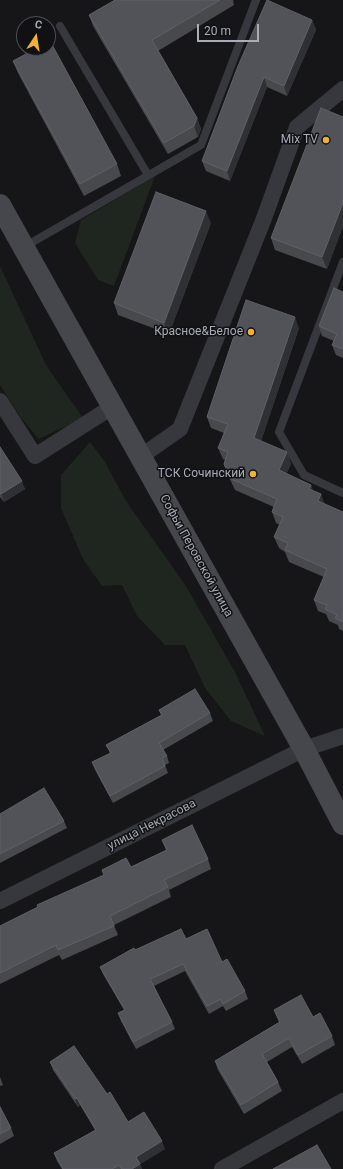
<!DOCTYPE html>
<html>
<head>
<meta charset="utf-8">
<style>
	body { margin:0 }
	#map { position:relative; width:343px; height:1169px; overflow:hidden; background:#161618; font-family:Roboto,sans-serif }
	canvas { display:block }
	.north { position:absolute; left:16px; top:16px; width:40px; height:40px; box-sizing:border-box; background:#111113; border:1px solid #4d4f55; border-radius:50%; rotate:12deg; font-size:11px; font-weight:700; line-height:16px; text-align:center; color:#a8adb8 }
	.north::after { content:''; display:block; margin:auto; width:14px; height:18px; background:#f2b134; clip-path:polygon(50% 0,100% 100%,50% 72%,0 100%) }
	.scale { position:absolute; left:197px; top:24px; width:62px; height:18px; box-sizing:border-box; border:2px solid #a8adb8; border-top:0; padding-left:5px; font-size:12px; line-height:14px; white-space:nowrap; color:#a8adb8; -webkit-text-stroke:3px #111113; paint-order:stroke }
</style>
</head>
<body>
<div id="map">
<canvas width="343" height="1169"></canvas>
<div class="north">С</div>
<div class="scale">20 m</div>
</div>
<script>
const ctx = document.querySelector('canvas').getContext('2d');
ctx.lineJoin = 'round';
function fillPath(path, color) { ctx.fillStyle = color; ctx.fill(path, 'evenodd'); }
const toPath = rows => new Path2D(rows.map(r => 'M' + r).join(''));
function strokePath(path, color, width, dash) { ctx.strokeStyle = color; ctx.lineWidth = width; ctx.lineCap = dash ? 'butt' : 'round'; ctx.setLineDash(dash || []); ctx.stroke(path); }
function write(font, color, halo, rows, align = 'center') {
  ctx.font = font + ' Roboto,sans-serif'; ctx.lineWidth = 3; ctx.setLineDash([]); ctx.textBaseline = 'middle'; ctx.strokeStyle = halo; ctx.fillStyle = color; for (const [text, x, y, turn = 0] of rows) {
    ctx.save(); ctx.translate(x, y); ctx.rotate((+turn || 0) * Math.PI / 180); ctx.textAlign = isNaN(turn) ? turn : align; if (halo) ctx.strokeText(text, 0, 0); ctx.fillText(text, 0, 0); ctx.restore();
  }
}
fillPath(toPath([
	[155,176,114,286,98,280,75,243,81,220],
	[0,266,46,365,83,418,39,439,21,418,0,385],
	[90,442,105,462,126,501,186,586,235,672,265,736,231,721,205,688,185,645,165,645,137,616,122,585,102,586,83,559,61,508,61,475]
]), '#1e261f');
strokePath(toPath([
	[60,26,148,175],
	[24,247,201,145,256,0],
	[343,262,279,432,304,475,343,493]
]), '#37383d', 8);
strokePath(toPath([
	[0,401,35,456,112,407],
	[140,457,180,429,263,221,297,127,343,89],
	[0,901,304,749,343,736],
	[222,1169,343,1101]
]), '#37383d', 16);
strokePath(toPath([
	[0,205,304,749,343,824]
]), '#45474d', 22);
fillPath(toPath([
	[115,0,233,0,234,5,158,51,197,118,201,129,198,137,168,154,93,26,89,15],
	[312,20,316,30,287,96,267,87,230,181,206,171,202,161,238,66],
	[13,61,117,164,121,176,84,196,18,73],
	[343,117,343,226,327,269,275,250,271,238],
	[211,223,169,334,118,315,114,303],
	[343,292,343,358,336,355,332,345,334,341,322,336,319,326],
	[299,328,261,441,287,452,291,464,286,474,311,485,313,491,321,494,324,504,343,512,343,631,339,629,338,625,329,621,326,614,318,611,314,600,324,577,289,562,285,552,279,548,274,537,280,525,276,523,272,512,274,507,235,490,228,475,224,464,225,460,223,459,218,448,224,433,211,428,207,417],
	[0,447,25,489,4,502,0,497],
	[159,710,210,713,213,721,163,750,167,756,169,763,165,765,168,773,113,803,95,770,92,762,110,753,106,745,161,715],
	[0,814,64,821,67,828,0,863],
	[162,840,208,859,211,869,169,890,171,897,114,925,118,935,62,960,59,955,0,984,0,926,104,875,102,870,131,867,166,850],
	[186,939,222,962,245,991,248,999,226,1011,223,1006,209,1014,185,971,154,986,172,1022,175,1029,136,1049,121,1021,118,1013,124,1010,103,974,100,967,135,950],
	[274,1010,313,1017,332,1036,335,1045,302,1064,292,1047,267,1062,278,1082,282,1091,244,1114,218,1070,215,1061,279,1022],
	[50,1062,107,1094,128,1122,165,1149,140,1164,142,1169,62,1169,57,1161,54,1153,95,1130,80,1105,78,1107,53,1070],
	[0,1077,3,1085,0,1086],
	[0,1107,11,1128,14,1136,0,1144]
]), '#47494d');
fillPath(toPath([
	[312,20,316,30,287,96,284,86],
	[264,77,267,87,230,181,227,171],
	[197,118,201,129,198,137,194,126],
	[343,203,343,226,327,269,322,257],
	[206,211,211,223,169,334,164,323],
	[295,317,299,328,258,450,254,438],
	[287,452,291,464,283,481,279,470],
	[22,481,25,489,4,502,1,494],
	[311,485,315,496,309,489],
	[321,494,325,505,318,501],
	[77,1098,80,1105,78,1107,75,1099],
	[162,1141,165,1149,140,1164,142,1169,132,1169,136,1157]
]), '#2f3033');
const building = toPath([
	[115,0,220,0,152,40,197,118,194,126,164,143,89,15,115,0],
	[267,0,312,20,284,86,264,77,227,171,202,161,238,66,267,0],
	[50,41,117,164,80,184,13,61,37,48,48,48,48,42,50,41],
	[321,108,343,117,343,203,322,257,271,238,321,108],
	[156,192,206,211,164,323,114,303,156,192],
	[334,288,343,292,343,349,332,345,337,334,319,326,334,288],
	[246,300,295,317,254,438,287,452,279,470,311,485,309,489,321,494,318,501,343,512,343,622,335,618,337,615,325,609,327,605,314,600,327,569,285,550,288,543,274,537,283,517,272,512,277,499,231,479,224,464,228,452,218,448,228,424,207,417,246,300],
	[0,447,22,481,1,494,0,493,0,447],
	[195,689,210,713,159,743,167,756,162,758,165,766,110,796,92,762,111,753,106,745,162,715,159,710,195,689],
	[44,788,64,821,0,854,0,814,44,788],
	[192,825,208,859,164,880,168,887,110,916,114,926,58,950,56,945,0,973,0,926,38,907,37,905,104,875,102,870,126,858,131,867,167,850,162,840,192,825],
	[181,929,186,939,207,929,222,962,227,959,245,991,223,1004,221,999,207,1006,183,964,150,979,172,1022,133,1042,118,1013,125,1010,100,967,134,948,135,950,181,929],
	[301,995,313,1017,320,1013,332,1036,298,1055,289,1038,262,1054,278,1082,241,1105,215,1061,280,1022,274,1010,301,995],
	[74,1046,107,1094,110,1092,128,1122,144,1112,162,1141,136,1157,140,1164,132,1169,122,1169,119,1165,112,1169,63,1169,54,1153,96,1130,77,1098,75,1099,50,1062,74,1046],
	[0,1107,11,1128,0,1134,0,1107],
	[317,1145,331,1169,273,1169,317,1145]
]);
fillPath(building, '#525359');
strokePath(building, '#5f6168', 1);
for (const [x, y, r, color] of [
	[326,140,4,"#f2b134"],
	[251,332,4,"#f2b134"],
	[253,474,4,"#f2b134"]
]) { const dot = new Path2D(); dot.arc(x, y, r, 0, 2 * Math.PI); ctx.fillStyle = color; ctx.fill(dot); strokePath(dot, '#111113', 1.5); }
write('12px', '#a8adb8', '#111113', [
	["Mix TV",318,140],
	["Красное&Белое",243,332],
	["ТСК Сочинский",245,474]
], 'right');
write('12px', '#a8adb8', '#111113', [
	["Софьи Перовской улица",196,556,61],
	["улица Некрасова",152,825,-27]
]);
</script>
</body>
</html>
